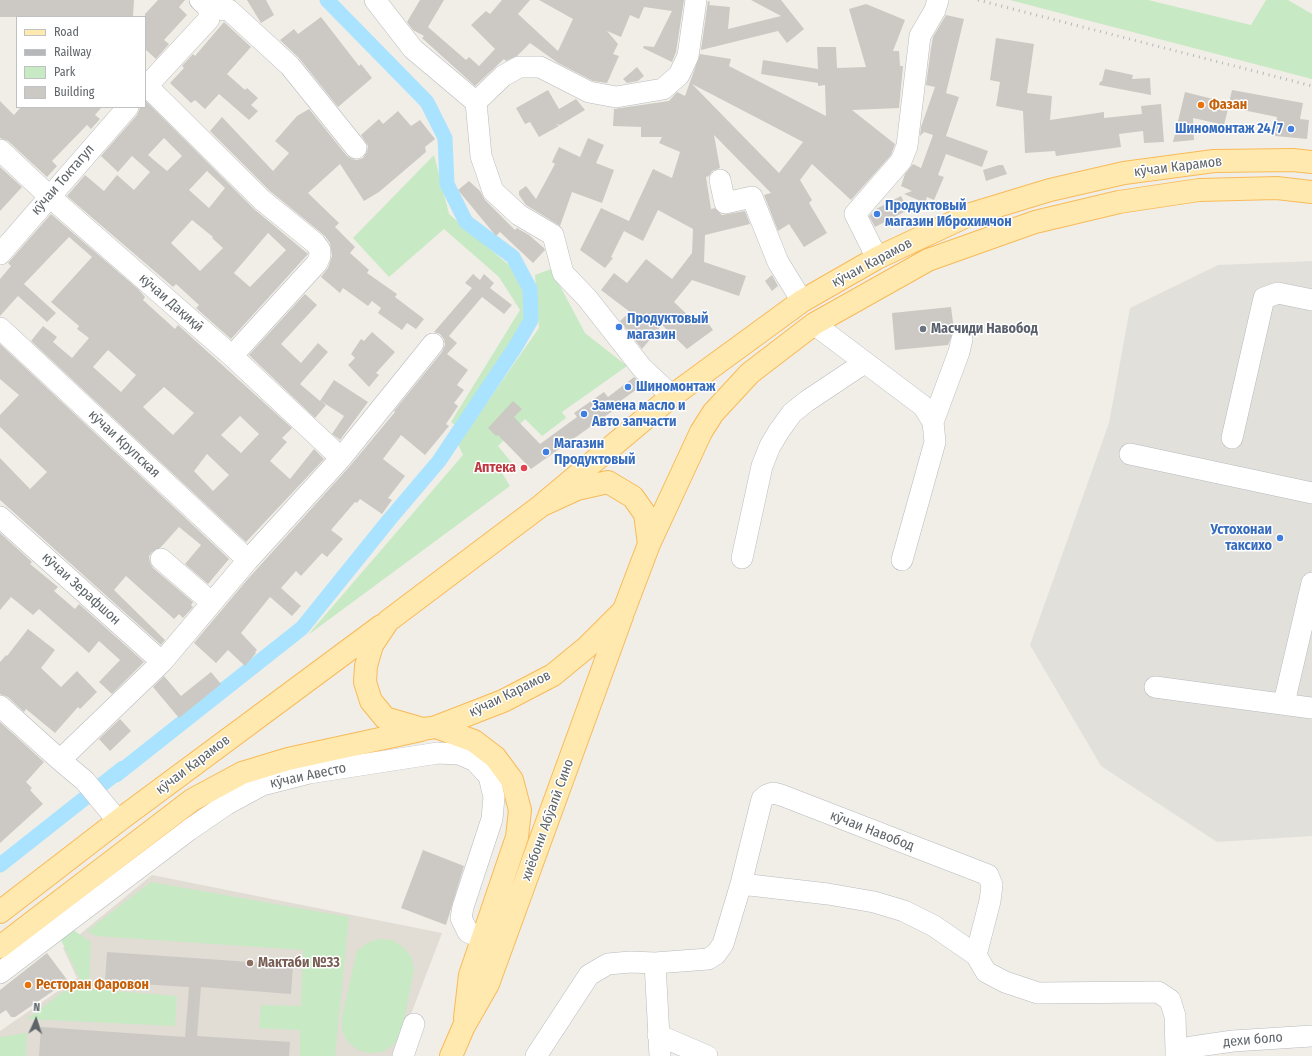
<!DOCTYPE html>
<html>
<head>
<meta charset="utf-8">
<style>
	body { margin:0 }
	#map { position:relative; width:1312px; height:1056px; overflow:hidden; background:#f1eee7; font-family:"Fira Sans Condensed",sans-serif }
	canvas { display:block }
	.legend { position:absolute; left:16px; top:16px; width:130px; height:92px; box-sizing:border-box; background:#fff; border:1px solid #bfc1c3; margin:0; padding:5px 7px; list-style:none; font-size:12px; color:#5e6468 }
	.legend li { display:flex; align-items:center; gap:8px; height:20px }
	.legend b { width:20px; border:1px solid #bfc1c3 }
	.north { position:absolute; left:16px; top:1000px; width:40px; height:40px; -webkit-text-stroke:3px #fff; paint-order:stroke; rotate:3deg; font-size:11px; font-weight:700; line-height:16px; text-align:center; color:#5e6468 }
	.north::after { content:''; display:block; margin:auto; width:14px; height:18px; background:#5e6468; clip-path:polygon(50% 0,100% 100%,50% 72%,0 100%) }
</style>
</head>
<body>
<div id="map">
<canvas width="1312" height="1056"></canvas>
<ul class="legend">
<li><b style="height:5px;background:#ffe9ae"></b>Road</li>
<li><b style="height:5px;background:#b6b7b8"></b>Railway</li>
<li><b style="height:11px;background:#c7e9c3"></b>Park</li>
<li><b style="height:11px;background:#ccc9c4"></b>Building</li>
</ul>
<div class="north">N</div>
</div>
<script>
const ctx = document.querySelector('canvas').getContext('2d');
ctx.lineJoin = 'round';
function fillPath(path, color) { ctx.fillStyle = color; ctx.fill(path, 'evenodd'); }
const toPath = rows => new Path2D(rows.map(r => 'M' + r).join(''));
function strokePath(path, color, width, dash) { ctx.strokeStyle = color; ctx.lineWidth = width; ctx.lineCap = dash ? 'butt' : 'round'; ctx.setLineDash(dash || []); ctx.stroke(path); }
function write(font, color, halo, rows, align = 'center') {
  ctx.font = font + ' "Fira Sans Condensed",sans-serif'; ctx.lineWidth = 3; ctx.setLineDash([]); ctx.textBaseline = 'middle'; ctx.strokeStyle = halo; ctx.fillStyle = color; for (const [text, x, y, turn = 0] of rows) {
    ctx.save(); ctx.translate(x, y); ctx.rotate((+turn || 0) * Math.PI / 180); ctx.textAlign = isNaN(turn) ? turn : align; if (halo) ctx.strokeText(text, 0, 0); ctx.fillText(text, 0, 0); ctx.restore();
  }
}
fillPath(toPath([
	[1312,261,1312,836,1217,842,1101,766,1030,645,1109,423,1130,308,1218,265]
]), '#e2e0db');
fillPath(toPath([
	[152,875,442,933,395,1056,0,1056,0,1031,77,978,63,948]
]), '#e1ddd5');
fillPath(toPath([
	[1010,0,1148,0,1251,25,1266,0,1288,0,1312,14,1312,79],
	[434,155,449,214,511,267,523,291,527,317,458,427,451,422,520,310,499,277,444,229,389,277,353,238],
	[551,269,585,333,627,366,562,412,566,418,542,436,525,419,498,446,512,463,502,473,510,486,308,635,463,455,458,444,539,328,535,275],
	[151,882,349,917,335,1056,300,1056,300,1030,259,1028,261,1005,301,1006,303,950,96,936,87,931],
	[69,927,91,942,89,989,177,996,175,1026,27,1019,80,979,60,938],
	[379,939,392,940,403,947,411,956,414,969,401,1035,393,1045,382,1052,370,1053,358,1050,348,1042,342,1031,342,1017,357,951,367,943],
	[27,1033,26,1056,0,1056,0,1037]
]), '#c7e9c3');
strokePath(toPath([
	[116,775,302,628,389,520,439,461,516,346,531,320,530,289,513,257,466,222,447,184,445,138,427,102,327,0],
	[0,865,123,768]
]), '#a9e3ff', 15);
fillPath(toPath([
	[0,0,134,0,133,17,0,17],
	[158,0,185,0,179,7,187,15,164,40,169,44,156,59,145,49,145,14],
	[247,0,266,0,274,15,261,23],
	[420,0,444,0,428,27,466,60,469,57,479,66,495,49,471,25,486,11,490,14,502,0,530,0,518,14,558,51,573,19,539,0,684,0,676,52,672,62,643,48,644,46,654,47,672,11,644,7,639,19,630,15,621,37,607,31,618,44,613,54,619,56,607,83,593,81,558,63,530,43,517,56,506,61,504,59,475,86,422,38,424,36,413,30,407,22],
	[751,0,781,0,804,29,787,43,778,31,701,50,708,1,710,2,709,5,730,7,728,29,781,16],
	[866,4,905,20,893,51,899,51,900,66,903,66,899,108,852,110,895,144,891,155,851,200,812,164,800,180,812,200,809,203,827,233,804,247,789,224,778,231,764,195,771,193,714,135,720,168,712,171,709,176,706,177,711,209,715,208,722,215,745,211,750,224,705,235,704,262,746,276,739,296,692,280,674,302,696,323,704,317,713,330,687,349,662,325,642,349,620,321,630,312,601,290,614,273,627,283,646,259,672,279,692,253,693,229,658,210,643,241,624,231,611,257,613,258,605,268,580,250,601,208,629,221,653,169,672,178,680,152,659,143,662,137,641,137,641,127,613,126,614,109,669,101,677,92,685,96,700,54,731,59,729,66,826,116,825,85,818,86,818,83,761,74,763,60,818,69,817,47,836,47,837,68,866,67,849,9],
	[692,84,763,121,803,142,779,173],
	[946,15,964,19,946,93,959,97,946,136,988,151,982,167,946,154,938,175,944,177,934,200,927,197,925,203,904,194,912,191,901,186,905,174,913,164,921,168,933,135,924,132,920,136,921,127,935,87,926,85,931,48,933,37],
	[321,17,359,66,361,64,372,78,338,107,299,58,280,40,294,29,298,34],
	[224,22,251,47,227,74,245,90,247,88,258,98,251,105,258,111,249,120,219,94,205,109,195,100,191,103,170,83,184,68,182,66,193,54,195,56],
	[996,38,1034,44,1027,93,1052,96,1050,120,1104,112,1104,118,1142,114,1141,106,1161,104,1164,142,1144,143,1143,131,1119,134,1121,147,1056,156,1055,151,1025,153,1023,111,996,106,1000,82,990,80],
	[637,67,644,76,638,81,627,83,623,79],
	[1105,69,1133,75,1132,79,1150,78,1151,95,1099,85,1100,82,1102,81],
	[548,90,559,109,576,99,585,110,560,125,556,124,559,126,539,137,530,122,525,124,516,108],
	[1232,90,1303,103,1300,119,1309,120,1307,139,1275,136,1277,117,1228,107,1229,105,1224,125,1193,118,1194,140,1173,142,1185,92,1229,103],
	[0,101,14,115,21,107,102,107,95,115,100,119,91,129,87,125,52,161,57,166,47,177,8,141,0,138],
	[146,101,254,209,308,254,231,339,196,308,199,305,176,284,173,287,67,196,85,175,104,191,117,175,134,190,150,172,132,156,118,172,101,156,137,115,140,108,145,107],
	[164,138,182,156,167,171,148,155],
	[207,171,225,188,209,208,189,190],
	[192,220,213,237,212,238,223,248,200,271,171,243],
	[268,233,286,250,250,287,234,273],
	[309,109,347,156,352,159,357,160,363,158,367,152,368,146,361,135,379,119,383,124,398,111,411,126,420,120,435,139,425,147,426,152,379,192,364,201,340,164,308,193,339,223,335,227,355,247,350,253,369,270,367,273,397,294,395,297,424,319,416,329,407,323,402,330,378,313,381,308,372,301,368,306,343,288,340,293,321,277,328,268,332,256,330,243,325,236,270,191,210,131,222,117,273,171,289,153,275,141,297,116],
	[588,138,604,145,596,163,614,170,602,203,572,192,560,226,526,205,519,195,519,191,526,186,536,199,555,164,552,162,559,147,580,157],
	[999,165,1003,165,1007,174,986,181,983,170],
	[0,167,22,187,0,211],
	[469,181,480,191,485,200,515,230,517,228,529,235,544,248,545,250,533,263,500,232,496,236,458,190],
	[901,196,908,210,875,227,869,216,876,209],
	[51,214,138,289,145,297,143,300,175,329,178,325,292,428,282,438,287,442,270,461,290,479,314,449,324,459,246,542,31,341,43,326,57,337,53,342,72,358,89,338,77,329,79,326,51,302,92,257,69,237,24,284,56,313,47,322,18,296,0,316,0,279,11,266,8,263],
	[108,350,136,375,121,392,93,367],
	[164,387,194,413,173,435,143,407],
	[240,416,259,434,241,453,221,435],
	[207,454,229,475,213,491,194,471],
	[473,274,480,280,484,274,494,283,490,288,512,305,504,314,482,297,449,336,457,343,447,354,468,370,457,385,464,390,454,403,458,406,446,424,449,426,425,455,401,435,383,459,405,476,388,498,392,500,382,514,360,499,357,503,355,502,331,530,343,539,327,557,322,553,301,576,296,571,281,588,301,606,292,616,270,597,241,633,257,650,255,652,256,653,245,666,228,650,216,663,194,643,247,580,350,466,395,412,394,411,442,352,445,345,444,339,440,334,434,332,472,288,465,283],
	[772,275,778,286,772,291,765,281],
	[305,294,317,305,281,344,301,363,318,343,328,352,300,384,320,401,334,380,368,402,340,440,332,434,344,416,321,401,326,405,315,418,249,355],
	[951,307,954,330,948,345,895,350,892,313],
	[372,332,395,352,376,373,379,375,369,387,348,365,355,358,351,354,361,339,364,341],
	[0,344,229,559,208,584,185,564,201,545,179,527,161,547,152,552,149,556,150,563,153,568,193,602,191,605,193,607,183,618,179,614,174,619,126,576,114,590,165,640,161,645,0,500,0,458,30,489,47,472,0,427,0,415,19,395,0,379],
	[634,377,643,385,619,402,621,405,531,469,498,435,496,436,488,428,513,401,522,409,514,417,540,444,577,417,574,413,604,392,608,397],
	[0,533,32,562,30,564,58,587,54,591,75,609,79,604,144,662,112,694,99,682,120,660,99,641,89,653,39,609,33,615,11,597,0,610],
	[28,629,55,650,41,668,61,687,77,671,97,692,80,709,78,707,55,733,26,709,24,712,8,697,0,694,0,662,6,655,7,656],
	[211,672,221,684,179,718,153,687,164,676,181,696],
	[120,719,131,731,110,751,99,739],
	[0,722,44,762,26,782,32,788,30,790,43,804,0,843],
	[423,850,464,866,446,925,401,908],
	[107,952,293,965,291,994,201,987,197,1036,290,1042,289,1056,39,1056,41,1027,185,1037,189,987,105,982],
	[47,953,68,981,15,1017,11,1017,6,1010,0,1014,0,990]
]), '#ccc9c4');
const minor = toPath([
	[375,0,413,49,476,102,481,156,493,191,519,215,553,235,563,273,587,298,642,368,672,396],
	[209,8,229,10,290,66,356,148],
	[147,86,262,200,315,243,320,250,320,256,317,263,232,356],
	[145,88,209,19,209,8,200,0],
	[476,102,503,76,519,67,540,67,589,92,616,97,663,89,679,75,688,56,696,0],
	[0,150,49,196,232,356,341,458],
	[720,180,725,203,752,197,778,262,802,301],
	[0,254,128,107],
	[877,258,855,214,901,161,907,146,920,36,935,10,938,0],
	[814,324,923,406,933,422,935,442,902,560],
	[0,328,248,560],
	[933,422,959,352,962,339],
	[1232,438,1264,298,1278,293,1312,300],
	[1130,454,1312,493],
	[0,517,162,662],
	[742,558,762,466,770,446,779,431,792,413,807,401,864,363],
	[161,559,211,602],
	[1155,687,1312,708],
	[1284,703,1312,583],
	[0,706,60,760,85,781,118,821],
	[60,760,162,662,248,560,341,458,433,344],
	[741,884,762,799,767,795,773,793,781,795,988,875,992,885,990,901,976,955,986,972,1005,982,1038,993,1158,992,1170,1000,1175,1016,1176,1051],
	[0,973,189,830,227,804,262,785,309,773,438,753,459,754,475,761,489,776,494,797,492,819,463,907,461,918,468,932,482,938],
	[658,1035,707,1056],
	[403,1056,414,1024],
	[536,1056,589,975,608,964,630,962,655,963],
	[660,1056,655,963,708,959,716,954,723,944,741,884,828,894,874,902,904,911,934,926,976,955],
	[1176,1056,1176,1051,1192,1047,1233,1041,1312,1036]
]);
const major = toPath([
	[608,482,633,497,645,514,649,544,624,610,587,647,553,675,503,701,436,727,423,729,385,718,371,701,365,682,366,666,372,645,388,621,542,505,577,489,608,482],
	[542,505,672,396,802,301,877,258,971,214,1050,190,1124,173,1214,161,1293,160,1312,162],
	[649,544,701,432,713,413,750,373,814,324,928,260,1035,222,1119,202,1199,190,1277,188,1312,192],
	[436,727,474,741,495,757,512,780,520,810,517,837,470,975,465,1018],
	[0,912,118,821,381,626],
	[0,947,192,800,242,773,288,759,421,730],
	[451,1056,464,1026,488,984,622,616]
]);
strokePath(minor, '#b7babe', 22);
strokePath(major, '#f8ba59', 24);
strokePath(minor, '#fff', 21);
strokePath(major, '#ffe9ae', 22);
strokePath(toPath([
	[978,0,1312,86]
]), '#b6b7b8', 3, [1, 5]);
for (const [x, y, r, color] of [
	[1201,105,4,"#e8710a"],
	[1291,129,4,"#3f7fe0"],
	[877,214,4,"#3f7fe0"],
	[619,327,4,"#3f7fe0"],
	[923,329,4,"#6b7280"],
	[628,387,4,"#3f7fe0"],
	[584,414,4,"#3f7fe0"],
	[546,452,4,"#3f7fe0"],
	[524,468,4,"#e0444e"],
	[1280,538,4,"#3f7fe0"],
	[250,963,4,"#8d6e63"],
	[28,985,4,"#e8710a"]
]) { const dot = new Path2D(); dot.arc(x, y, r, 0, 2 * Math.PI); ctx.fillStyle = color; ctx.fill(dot); strokePath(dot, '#fff', 1.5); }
write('bold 14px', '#c56008', '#fff', [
	["Фазан",1209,105],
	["Ресторан Фаровон",36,985]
], 'left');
write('bold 14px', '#366cbe', '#fff', [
	["Шиномонтаж 24/7",1283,129,"right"],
	["Продуктовый",885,206],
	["магазин Иброхимчон",885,222],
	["Продуктовый",627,319],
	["магазин",627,335],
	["Шиномонтаж",636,387],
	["Замена масло и",592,406],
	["Авто запчасти",592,422],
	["Магазин",554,444],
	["Продуктовый",554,460],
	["Устохонаи",1272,530,"right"],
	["таксихо",1272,546,"right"]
], 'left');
write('14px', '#5e6468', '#fff', [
	["кӯчаи Карамов",1178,167,-7],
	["кӯчаи Токтагул",63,180,-49],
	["кӯчаи Карамов",872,263,-28],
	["кӯчаи Дақиқӣ",171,303,41],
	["кӯчаи Крупская",124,444,43],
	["кӯчаи Зерафшон",81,589,42],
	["кӯчаи Карамов",510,694,-26],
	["кӯчаи Карамов",193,765,-37],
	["кӯчаи Авесто",308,776,-12],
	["хиёбони Абӯалӣ Сино",548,820,-70],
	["кӯчаи Навобод",872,831,21],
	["дехи боло",1253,1040,-5]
]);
write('bold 14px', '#5b616d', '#fff', [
	["Масчиди Навобод",931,329]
], 'left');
write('bold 14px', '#be3a42', '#fff', [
	["Аптека",516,468]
], 'right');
write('bold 14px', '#785e54', '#fff', [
	["Мактаби №33",258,963]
], 'left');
</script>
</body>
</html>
